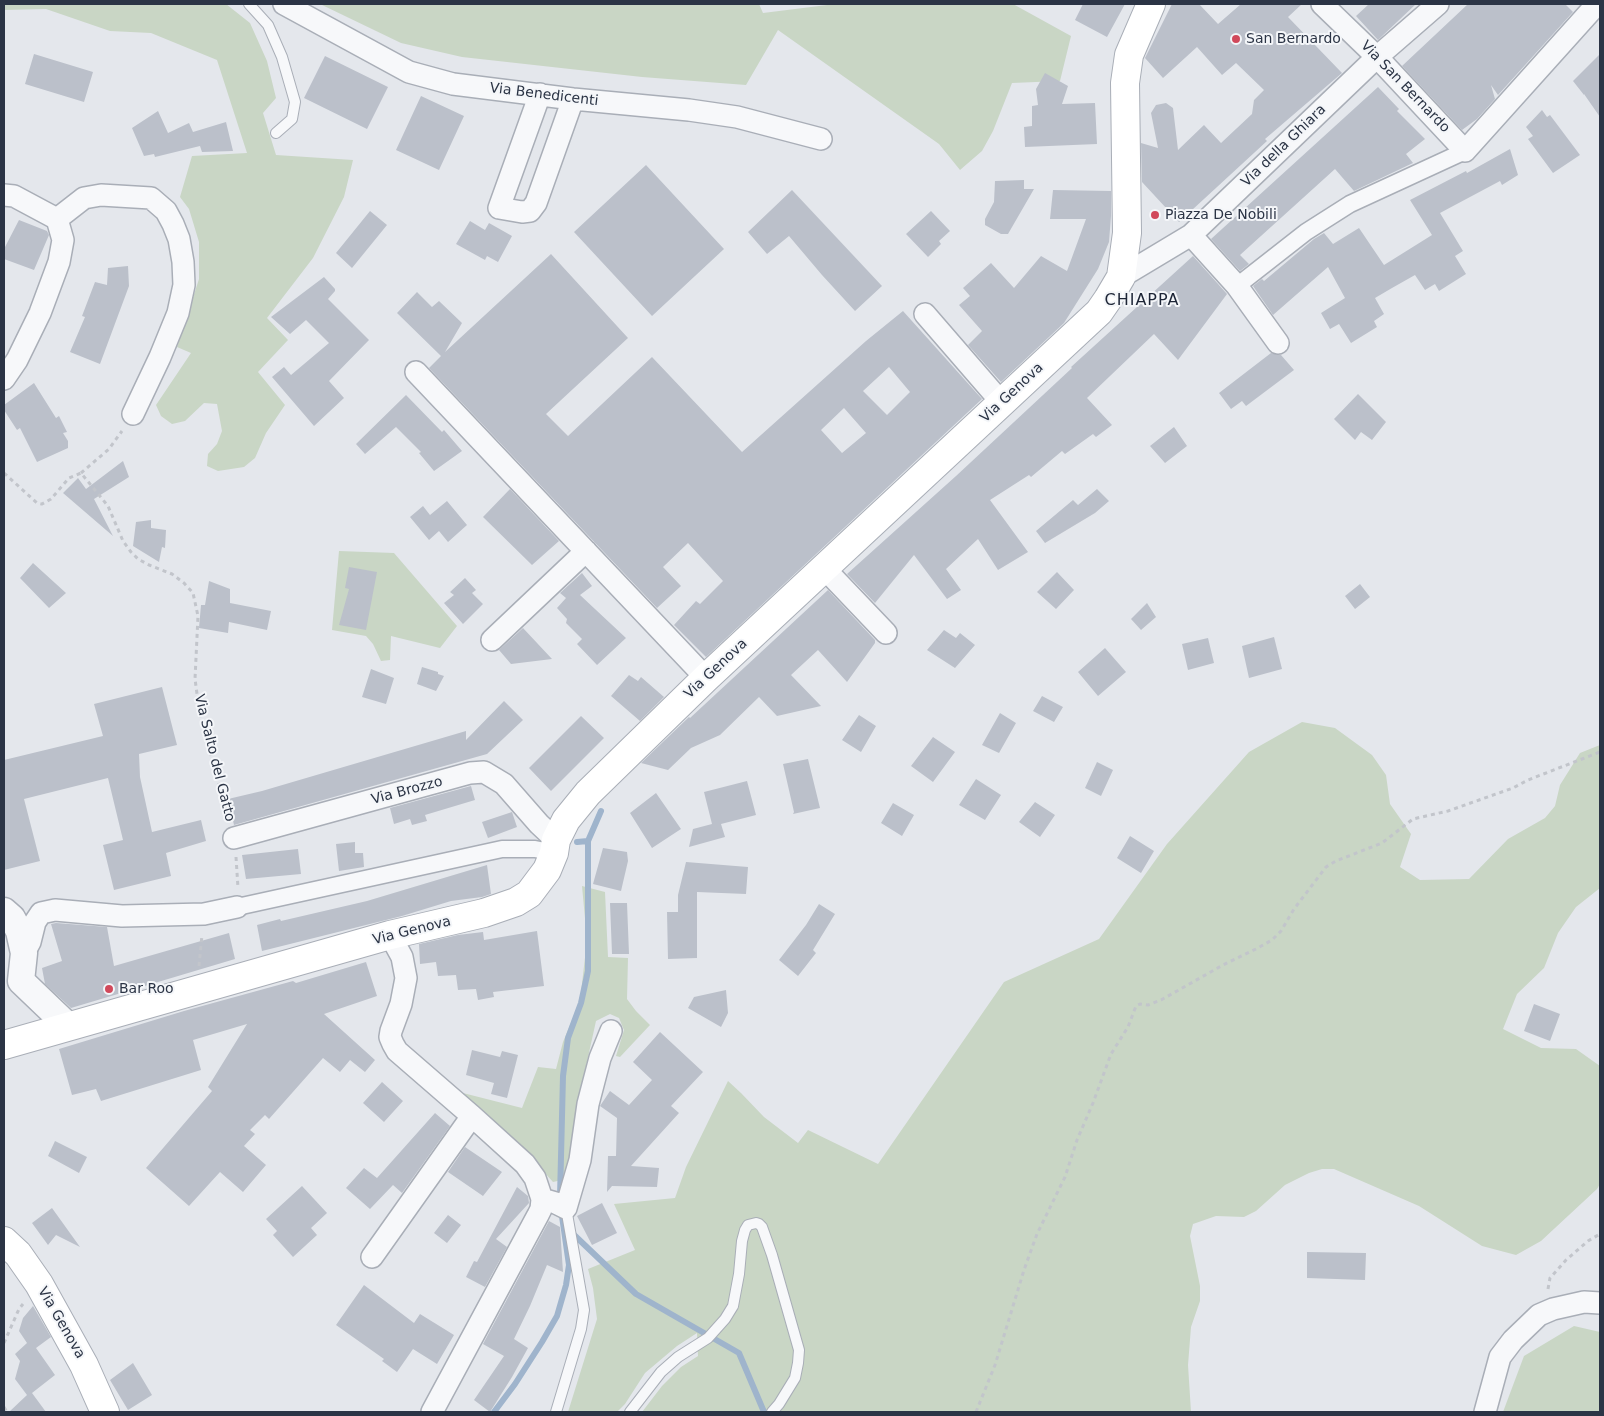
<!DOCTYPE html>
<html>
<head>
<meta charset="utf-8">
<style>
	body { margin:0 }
	#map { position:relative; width:1604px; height:1416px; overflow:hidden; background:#e4e7ec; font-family:"DejaVu Sans",sans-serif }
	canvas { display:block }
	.frame { position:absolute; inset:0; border:5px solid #2b3445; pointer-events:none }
</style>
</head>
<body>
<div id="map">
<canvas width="1604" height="1416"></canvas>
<div class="frame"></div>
</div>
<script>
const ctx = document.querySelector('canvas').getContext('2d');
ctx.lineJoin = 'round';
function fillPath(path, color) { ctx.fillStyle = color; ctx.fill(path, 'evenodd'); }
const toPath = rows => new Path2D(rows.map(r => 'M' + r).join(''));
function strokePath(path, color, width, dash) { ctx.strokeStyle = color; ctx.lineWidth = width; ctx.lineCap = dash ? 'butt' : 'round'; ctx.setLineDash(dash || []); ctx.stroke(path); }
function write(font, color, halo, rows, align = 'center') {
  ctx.font = font + ' "DejaVu Sans",sans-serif'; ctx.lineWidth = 4; ctx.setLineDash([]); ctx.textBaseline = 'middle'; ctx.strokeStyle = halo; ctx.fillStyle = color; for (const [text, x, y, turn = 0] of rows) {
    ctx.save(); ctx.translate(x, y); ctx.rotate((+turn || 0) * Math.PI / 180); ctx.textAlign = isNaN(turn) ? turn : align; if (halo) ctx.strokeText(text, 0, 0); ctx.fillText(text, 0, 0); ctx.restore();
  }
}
fillPath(toPath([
	[4,4,226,4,250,23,267,61,276,98,263,113,276,155,353,160,344,197,313,258,267,318,288,340,258,372,285,405,266,433,255,458,244,467,218,471,207,466,208,454,217,444,222,431,217,404,204,403,185,421,172,424,161,416,156,405,191,353,177,347,199,279,199,242,189,209,180,197,192,156,247,153,217,60,151,33,110,31,46,9,4,10],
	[320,4,759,4,763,13,835,4,1013,4,1071,36,1060,81,1012,83,993,131,982,151,960,170,939,144,778,30,746,85,642,77,462,57,401,43],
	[339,551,394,553,457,626,440,648,391,636,390,660,381,661,373,644,366,636,332,630],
	[1302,722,1335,728,1372,755,1386,775,1390,804,1411,834,1400,867,1420,880,1469,879,1508,839,1545,818,1555,806,1560,785,1580,753,1600,745,1600,888,1576,907,1558,933,1544,968,1517,994,1503,1029,1541,1048,1576,1049,1600,1066,1600,1184,1597,1189,1541,1241,1516,1255,1482,1246,1419,1206,1334,1169,1322,1169,1309,1173,1285,1185,1256,1211,1244,1217,1216,1216,1193,1224,1190,1236,1200,1286,1200,1301,1191,1327,1188,1365,1191,1412,642,1412,662,1386,681,1367,698,1356,697,1333,677,1346,645,1373,625,1404,617,1412,568,1412,597,1319,593,1288,588,1269,635,1250,614,1204,675,1198,686,1167,728,1081,741,1093,764,1117,798,1143,808,1130,878,1164,1004,982,1099,939,1167,844,1249,752],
	[582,886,605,892,608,957,628,958,627,999,636,1011,650,1025,620,1057,616,1056,624,1030,619,1018,610,1014,596,1021,577,1107,569,1159,562,1180,553,1182,535,1162,455,1091,522,1108,538,1067,556,1069,563,1042,580,1001,587,940],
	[1574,1326,1600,1332,1600,1412,1503,1412,1524,1356]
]), '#c9d6c5');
strokePath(toPath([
	[577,842,588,841],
	[560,1197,563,1076,568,1038,581,1003,588,971,588,841,601,811],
	[571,1232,636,1294,739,1353,764,1412],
	[494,1412,515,1384,542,1342,557,1316,566,1285,569,1265,561,1209]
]), '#9fb4cc', 6);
fillPath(toPath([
	[1083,4,1125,4,1107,37,1075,20],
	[1172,4,1199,4,1218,24,1241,4,1302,4,1288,17,1342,73,1265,139,1267,141,1179,222,1142,182,1141,143,1158,148,1151,113,1156,105,1166,103,1173,108,1178,150,1204,125,1221,143,1252,114,1254,100,1264,90,1236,63,1222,75,1197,47,1163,78,1145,58],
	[1369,4,1416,4,1378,40,1356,16],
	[1468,4,1565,4,1573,12,1498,95,1491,85,1495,99,1477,119,1462,130,1402,66],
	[34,54,93,72,84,102,25,84],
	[1600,54,1600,117,1584,94,1584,95,1573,81],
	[325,56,388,87,367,129,304,98],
	[1045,73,1068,86,1062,104,1095,103,1097,144,1025,147,1024,127,1032,126,1032,106,1038,105,1036,89],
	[1378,87,1399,109,1397,111,1425,139,1406,154,1413,163,1354,191,1335,169,1240,255,1249,264,1240,271,1211,239],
	[421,96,464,116,439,170,396,150],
	[1542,110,1547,117,1550,115,1580,155,1553,173,1528,139,1533,136,1526,127],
	[158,111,168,133,189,123,193,132,226,122,233,151,202,152,200,146,155,157,154,154,144,156,132,128],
	[1510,149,1518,175,1502,185,1500,181,1440,213,1463,251,1455,256,1466,274,1439,291,1435,284,1425,290,1415,275,1392,288,1375,298,1384,314,1374,321,1377,327,1351,343,1339,324,1330,329,1321,313,1345,298,1328,267,1273,315,1253,286,1262,279,1264,281,1314,239,1324,233,1333,244,1359,228,1384,265,1432,235,1410,200,1466,171,1467,173],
	[646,165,724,249,652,316,574,232],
	[1024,180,1024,189,1034,189,1008,234,1001,234,985,225,985,219,994,202,995,181],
	[792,190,882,286,855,311,822,275,789,236,767,254,748,232],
	[1053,190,1111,191,1111,216,1109,242,1098,269,1064,323,1001,382,968,345,982,331,959,305,970,296,963,288,991,263,1014,288,1041,256,1067,271,1086,219,1050,219],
	[370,211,387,225,352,268,336,253],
	[931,211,950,231,939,241,941,244,928,257,906,234],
	[19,220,47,231,49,235,34,270,4,259,4,249],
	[470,221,485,230,489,223,512,236,498,262,487,256,485,260,456,244],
	[551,254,628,338,546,414,568,436,652,357,742,452,866,341,903,311,982,399,706,657,674,625,696,601,700,604,723,581,688,543,663,567,681,586,657,608,429,368,441,356,397,313,417,292,432,307,439,301,462,323,445,352],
	[889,367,910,392,887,415,863,391],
	[844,408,866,433,842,453,821,430],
	[1193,256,1227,294,1178,360,1154,334,1087,398,1112,425,1096,437,1093,434,1065,454,1062,451,1031,477,1029,475,990,500,1028,552,998,570,978,539,946,569,961,590,947,599,914,555,875,603,847,574,956,476,1072,368,1071,367],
	[128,266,129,286,100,364,70,352,85,317,82,316,95,282,107,285,108,268],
	[324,277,335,289,335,291,328,299,369,340,329,381,344,398,314,426,272,377,284,367,291,375,329,343,306,320,290,334,271,317],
	[1271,353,1281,355,1294,370,1246,406,1242,401,1231,409,1219,393],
	[34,383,56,418,59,416,67,432,63,433,68,441,68,448,37,462,20,428,17,430,4,410,4,405],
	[1358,394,1386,422,1372,440,1361,432,1355,440,1334,419],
	[406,395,442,432,444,430,462,451,434,471,419,453,421,452,396,427,365,454,356,444],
	[1174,427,1187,446,1165,463,1150,446],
	[123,461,129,477,94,499,113,536,63,493,78,478,86,489],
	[510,489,559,541,532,565,483,517],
	[1097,489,1109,501,1095,513,1045,543,1036,531,1073,500,1078,505],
	[447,501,467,525,448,542,439,531,429,540,410,517,423,506,430,515],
	[151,520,151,528,166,530,165,548,162,547,159,562,133,546,136,522],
	[33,563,66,593,49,608,20,578],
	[349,567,377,572,366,630,339,625,349,589,345,588],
	[1057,572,1074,590,1056,609,1037,592],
	[582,573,592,586,580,595,626,638,597,665,577,644,582,639,566,623,567,619,557,608,566,598,560,593],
	[465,578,476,590,472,593,483,604,463,624,444,603,454,595,450,592],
	[209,581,230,589,230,603,271,611,267,630,229,622,228,633,199,628,201,605,205,605],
	[1360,584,1370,597,1355,609,1345,596],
	[828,590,875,640,875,643,847,682,818,650,791,675,821,706,777,716,759,697,720,735,691,748,668,770,641,763,689,717,690,718],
	[1147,603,1156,617,1141,630,1131,619],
	[523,628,552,659,511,664,499,650],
	[944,630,956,638,960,633,975,645,955,668,927,650],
	[1274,637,1282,669,1249,678,1242,646],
	[1208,638,1214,663,1188,670,1182,644],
	[1105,648,1126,672,1098,696,1078,672],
	[422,667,438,672,438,674,444,676,436,691,417,684],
	[371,669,394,678,386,704,362,697],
	[629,675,638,681,641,677,664,697,640,721,611,696],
	[162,687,177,745,139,754,140,777,152,832,201,820,206,841,166,853,171,876,114,890,103,845,123,840,108,778,24,799,40,861,4,870,4,760,103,736,94,704],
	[1042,696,1063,707,1054,722,1033,711],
	[504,701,523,720,487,754,234,825,228,799,262,791,466,731,466,740],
	[1000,713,1016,723,999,753,982,745],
	[859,715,876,726,861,752,842,740],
	[581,716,604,738,551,791,529,768],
	[933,737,955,752,933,782,911,766],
	[808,759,820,808,793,814,794,812,783,764],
	[1097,762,1113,770,1101,796,1085,788],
	[976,779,1001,795,985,820,959,805],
	[747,781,756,815,721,824,725,837,689,847,693,829,712,824,704,792],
	[471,786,475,800,425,815,427,821,412,825,410,819,394,824,390,808],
	[656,793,681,829,652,848,630,813],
	[1035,802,1055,815,1040,837,1019,822],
	[893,803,914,815,902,836,881,823],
	[512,812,517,827,488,838,482,822],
	[1130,836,1154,851,1141,873,1117,858],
	[355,842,355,853,363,853,364,867,339,871,336,844],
	[603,848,627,852,628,861,621,891,593,884],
	[298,849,301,874,246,879,242,855],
	[686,862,748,867,746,894,697,892,697,958,668,959,667,912,678,912,678,895],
	[487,865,491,894,482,897,451,901,402,916,262,951,257,925,280,919,281,921,367,901],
	[610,903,627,903,629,954,612,954],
	[819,904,835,914,813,950,816,953,798,976,779,960,806,925],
	[56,923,107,927,114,966,229,933,235,959,71,1008,45,984,42,968,62,961,51,924],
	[537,931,544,986,493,992,494,997,478,1000,476,989,458,990,456,975,438,976,436,962,420,964,419,944,458,935,483,932,484,940],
	[366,962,377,996,324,1014,375,1060,365,1072,350,1060,340,1072,323,1058,269,1119,265,1115,250,1130,255,1134,244,1146,266,1165,243,1192,220,1172,189,1206,146,1168,212,1091,208,1087,247,1024,193,1040,201,1070,101,1101,96,1089,72,1095,59,1049,184,1011,293,981,296,983],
	[726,990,728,1013,721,1027,688,1008,694,997],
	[1534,1004,1560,1014,1550,1041,1524,1031],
	[660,1032,703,1072,671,1106,679,1113,631,1166,659,1168,657,1187,612,1186,607,1192,608,1156,616,1156,617,1118,600,1106,610,1091,629,1105,652,1080,633,1062],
	[472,1050,500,1057,502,1051,518,1055,507,1098,491,1094,494,1083,466,1075],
	[382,1082,403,1101,384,1122,363,1103],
	[435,1113,450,1126,402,1193,393,1185,370,1209,346,1188,364,1168,377,1178],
	[55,1141,87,1157,79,1173,48,1156],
	[465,1147,502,1172,483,1196,448,1172],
	[302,1186,327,1213,311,1228,317,1235,293,1257,273,1235,277,1231,266,1219],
	[517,1187,528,1196,529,1203,496,1239,507,1247,485,1287,466,1277,474,1261,477,1262],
	[602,1203,617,1233,592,1245,577,1216],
	[52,1208,80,1247,56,1235,48,1245,32,1223],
	[448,1215,461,1225,447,1243,434,1233],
	[549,1221,560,1227,563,1272,547,1265,530,1306,514,1339,528,1348,512,1377,490,1412,474,1400,504,1356,483,1344],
	[1307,1252,1366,1253,1365,1280,1307,1278],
	[364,1285,414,1323,420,1314,454,1335,437,1364,413,1349,397,1372,382,1361,384,1359,336,1325],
	[33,1306,51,1337,36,1348,55,1375,32,1393,46,1412,9,1412,27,1395,15,1379,20,1361,15,1354,27,1343,19,1331,23,1318],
	[133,1363,152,1395,128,1410,110,1380]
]), '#bbc0ca');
const service = toPath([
	[249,4,268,25,282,57,295,102,292,119,276,133],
	[556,1412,581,1329,584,1310,566,1208],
	[630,1412,661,1372,678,1357,708,1338,725,1319,733,1306,739,1274,742,1241,745,1230,748,1225,756,1223,759,1224,762,1227,772,1255,799,1350,798,1363,795,1378,779,1404,772,1412]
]);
const pedestrian = toPath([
	[1237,286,1306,232,1350,204,1465,151],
	[237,907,502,849,535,849,554,853]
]);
const minor = toPath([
	[284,4,409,72,453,84,573,99,689,110,737,117,821,139],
	[1322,4,1377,57,1465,151,1597,4],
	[540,94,499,208,522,212,530,211,536,203,573,99],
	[4,195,14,196,57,219,63,240,59,262,40,313,17,360,4,379],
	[57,219,84,198,101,195,151,198,166,211,173,224,179,239,183,262,184,285,178,313,160,357,133,414],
	[1191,235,1237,286,1278,343],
	[1121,277,1191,235,1377,57,1438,4],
	[925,314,1002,403],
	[416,372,706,678],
	[824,568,886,633],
	[492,640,586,551],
	[234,838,470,773,484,772,504,784,539,824,556,840],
	[390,935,402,957,406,978,401,1004,391,1031,390,1037,393,1044,397,1051,472,1116,525,1164,535,1178,542,1199,541,1209,538,1215,432,1412],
	[24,953,30,942,35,922,41,913,55,910,122,916,204,914,237,907],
	[542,1199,556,1203,566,1208,580,1160,588,1104,600,1058,611,1031],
	[372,1257,472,1116],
	[1485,1412,1500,1357,1513,1340,1539,1315,1553,1309,1584,1302,1600,1303]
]);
const tertiary = toPath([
	[4,911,12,918,19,931,24,953,21,981],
	[21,981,68,1026]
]);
const secondary = toPath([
	[4,1045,390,935,484,913,516,902,529,894,547,870,554,853,556,840,566,820,588,793,706,678,1099,312,1108,299,1121,277,1127,233,1125,83,1129,55,1151,4],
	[4,1241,18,1254,39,1284,84,1365,105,1412]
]);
strokePath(service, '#a9aeb7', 12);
strokePath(pedestrian, '#a9aeb7', 19);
strokePath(minor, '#a9aeb7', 24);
strokePath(tertiary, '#a9aeb7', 29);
strokePath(secondary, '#a9aeb7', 30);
strokePath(toPath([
	[4,473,37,503,42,504,51,499,69,478,81,473,108,506,123,541,131,552,138,559,149,565,172,574,184,583,193,593,198,616,195,679,200,716,229,819],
	[81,473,109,449,122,431],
	[236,857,238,888],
	[199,966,202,935],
	[1548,1289,1550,1278,1566,1260,1588,1241,1600,1234],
	[4,1343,19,1309,23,1304],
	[4,1407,7,1412],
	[976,1412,995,1365,1024,1270,1037,1234,1065,1177,1077,1140,1093,1103,1111,1054,1128,1027,1136,1006,1140,1004,1148,1005,1161,1000,1223,965,1256,949,1272,940,1281,931,1294,909,1326,867,1336,861,1382,843,1413,819,1448,811,1513,788,1528,780,1600,752]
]), '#c2c5cb', 3, [4, 4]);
strokePath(service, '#f7f8fa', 10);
strokePath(pedestrian, '#f7f8fa', 16);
strokePath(minor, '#f7f8fa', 21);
strokePath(tertiary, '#f7f8fa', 26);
strokePath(secondary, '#fff', 28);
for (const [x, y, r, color] of [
	[1236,39,5,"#d1495b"],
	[1155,215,5,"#d1495b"],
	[109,989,5,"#d1495b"]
]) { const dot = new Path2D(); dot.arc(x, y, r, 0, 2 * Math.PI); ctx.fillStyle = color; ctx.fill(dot); strokePath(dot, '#f4f6f9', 2); }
write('14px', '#2b3445', '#f4f6f9', [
	["San Bernardo",1246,39],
	["Piazza De Nobili",1165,215],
	["Bar Roo",119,989]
], 'left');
write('14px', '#2b3445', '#f4f6f9', [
	["Via San Bernardo",1405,87,46],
	["Via Benedicenti",544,95,7],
	["Via della Ghiara",1284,146,-44],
	["Via Genova",1012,393,-43],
	["Via Genova",716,669,-43],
	["Via Salto del Gatto",214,758,76],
	["Via Brozzo",407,791,-15],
	["Via Genova",412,931,-14],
	["Via Genova",61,1323,60]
]);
ctx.letterSpacing = '1px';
write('16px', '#1d2536', '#f4f6f9', [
	["CHIAPPA",1142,301]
]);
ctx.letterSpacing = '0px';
</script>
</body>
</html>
